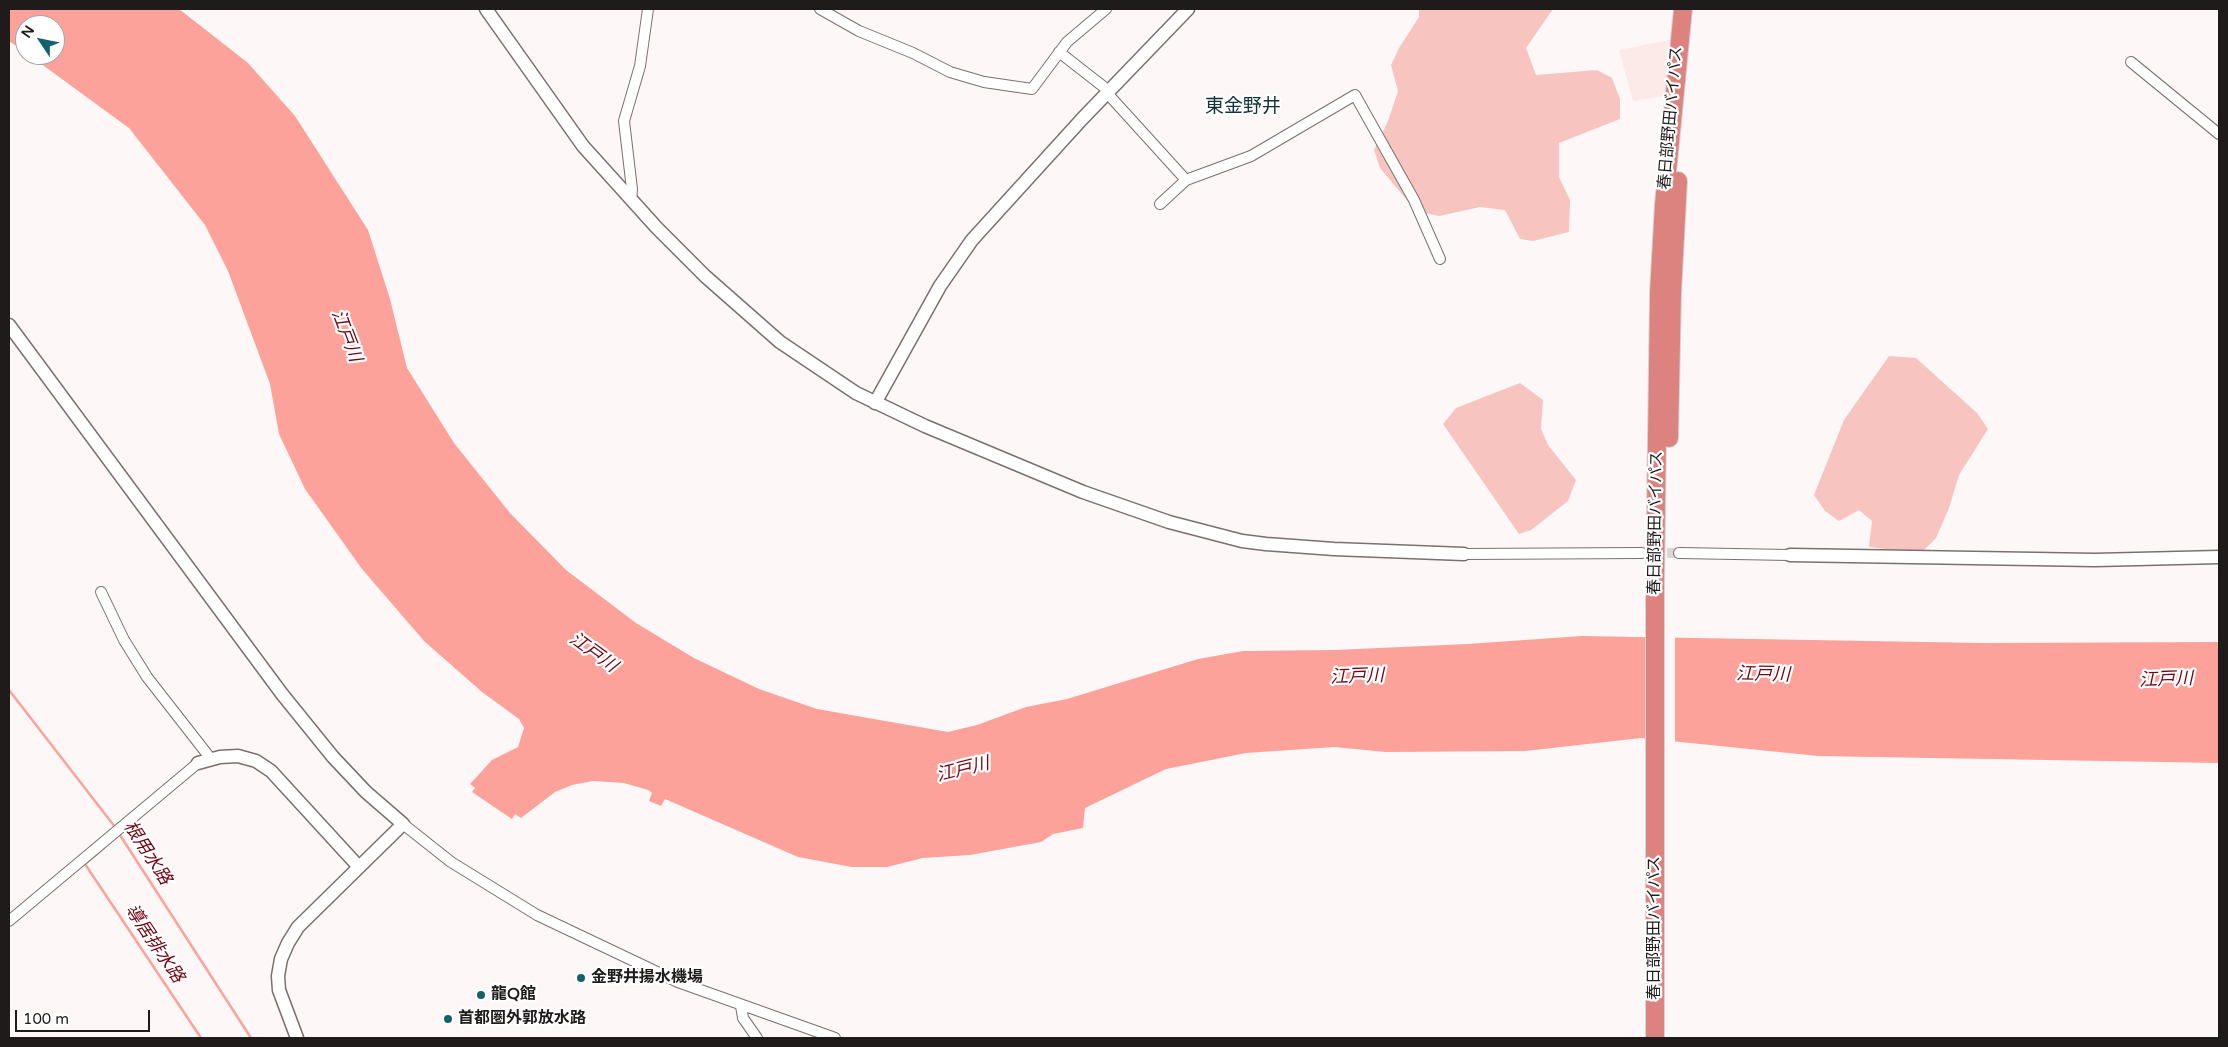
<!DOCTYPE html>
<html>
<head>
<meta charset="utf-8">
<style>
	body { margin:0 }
	#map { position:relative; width:2228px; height:1047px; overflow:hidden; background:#fdf8f7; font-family:"Varela Round",sans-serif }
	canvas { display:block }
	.frame { position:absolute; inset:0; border:10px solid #201b1b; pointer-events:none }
	.north { position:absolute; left:15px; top:15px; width:50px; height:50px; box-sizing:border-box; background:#fff; border:1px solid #a6a4a4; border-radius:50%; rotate:304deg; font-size:14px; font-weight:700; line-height:20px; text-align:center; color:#201b1b }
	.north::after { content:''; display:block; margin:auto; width:18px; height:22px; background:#136269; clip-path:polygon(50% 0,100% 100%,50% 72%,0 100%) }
	.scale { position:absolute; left:15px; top:1010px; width:135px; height:22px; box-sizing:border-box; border:2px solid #201b1b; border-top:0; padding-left:6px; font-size:15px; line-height:18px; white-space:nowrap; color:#201b1b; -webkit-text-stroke:4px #fff; paint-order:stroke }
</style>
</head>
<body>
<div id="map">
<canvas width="2228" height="1047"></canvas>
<div class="frame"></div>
<div class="north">N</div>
<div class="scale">100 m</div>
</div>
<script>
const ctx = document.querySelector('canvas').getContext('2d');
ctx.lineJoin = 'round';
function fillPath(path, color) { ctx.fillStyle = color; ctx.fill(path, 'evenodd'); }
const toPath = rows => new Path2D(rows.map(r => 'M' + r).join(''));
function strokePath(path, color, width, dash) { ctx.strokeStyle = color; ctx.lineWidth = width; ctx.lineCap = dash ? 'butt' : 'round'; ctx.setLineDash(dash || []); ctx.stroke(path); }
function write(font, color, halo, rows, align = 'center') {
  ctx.font = font + ' "Varela Round","Noto Sans JP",sans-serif'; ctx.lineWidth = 4.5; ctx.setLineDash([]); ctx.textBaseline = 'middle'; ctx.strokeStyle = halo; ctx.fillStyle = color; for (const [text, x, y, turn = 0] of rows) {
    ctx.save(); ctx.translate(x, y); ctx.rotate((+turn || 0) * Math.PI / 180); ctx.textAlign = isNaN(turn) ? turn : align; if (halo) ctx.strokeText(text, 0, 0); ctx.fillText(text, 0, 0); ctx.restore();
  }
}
fillPath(toPath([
	[1669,40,1665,96,1633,101,1619,50]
]), '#fceae8');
fillPath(toPath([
	[1419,9,1553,9,1526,48,1536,75,1597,70,1612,78,1620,99,1620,119,1559,143,1559,177,1570,200,1569,232,1533,241,1520,239,1505,210,1480,207,1439,216,1416,211,1380,168,1374,150,1388,121,1398,91,1391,65,1399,48,1419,17],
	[1889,356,1916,358,1977,413,1988,429,1959,475,1949,508,1936,538,1921,553,1869,547,1872,521,1859,510,1839,521,1825,511,1814,495,1844,420],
	[1520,383,1543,400,1541,429,1548,445,1576,480,1568,501,1531,530,1519,534,1443,424,1456,408]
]), '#f7c4bf');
fillPath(toPath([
	[9,9,179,9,248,63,295,116,368,230,390,299,407,368,454,443,510,513,566,570,636,623,694,658,759,689,817,709,948,732,977,725,1026,707,1067,699,1198,659,1243,651,1335,650,1467,644,1582,636,1983,643,2219,642,2219,763,1818,756,1641,738,1525,751,1386,752,1334,747,1246,753,1166,769,1085,808,1083,828,1053,834,1041,842,970,855,923,858,887,867,852,867,798,857,665,799,661,806,649,801,652,793,648,790,624,783,593,781,572,785,555,792,521,818,515,814,512,819,472,792,475,788,470,784,492,760,518,747,524,728,519,719,482,692,424,641,362,569,305,489,279,434,270,384,228,271,205,225,129,128,29,55,55,55,55,25,25,25,25,52,9,41]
]), '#fca29b');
fillPath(toPath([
	[1646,634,1675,635,1675,744,1646,741]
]), '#fdf8f7');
strokePath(toPath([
	[9,690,115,827],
	[118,832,251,1038],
	[104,848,85,864,201,1038]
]), '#fca29b', 2.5);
strokePath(toPath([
	[1652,553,1679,553]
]), '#dcd7d6', 10, [10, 5]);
const minor = toPath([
	[820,9,859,31,913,53,950,72,984,82,1032,89,1067,42,1106,9],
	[1059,52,1109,91],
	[2131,62,2219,134],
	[1107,93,1186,180],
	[631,200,632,189,624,121,640,66,648,9],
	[1160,204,1186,180,1251,156,1355,95,1414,200,1440,259],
	[1679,553,1790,555],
	[1464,554,1642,553],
	[101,592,124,640,147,677,211,759],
	[403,824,451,862,537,915,678,982,835,1038],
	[9,921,198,763],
	[741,1006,743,1018,757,1038]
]);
const tertiary = toPath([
	[486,9,583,146,657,228,705,276,780,342,856,393,925,426,1083,492,1169,522,1242,541,1266,544,1334,549,1464,554],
	[9,325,282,694,333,757,366,792,403,824,298,927,288,943,281,959,278,976,279,990,297,1038],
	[875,403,940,286,972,240,1082,119,1188,9],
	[1790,555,2095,560,2219,557],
	[198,763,220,757,238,756,256,761,271,771,359,867]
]);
const trunk = toPath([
	[1669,438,1672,293,1678,181],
	[1655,1038,1655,582,1659,292,1664,204,1683,9]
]);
strokePath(minor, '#7c706f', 12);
strokePath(tertiary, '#7c706f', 15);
strokePath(trunk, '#d7d6d6', 20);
strokePath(minor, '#fff', 10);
strokePath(tertiary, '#fff', 12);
strokePath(trunk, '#dc837f', 18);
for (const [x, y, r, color] of [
	[581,978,5,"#136269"],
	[481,995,5,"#136269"],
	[448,1019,5,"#136269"]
]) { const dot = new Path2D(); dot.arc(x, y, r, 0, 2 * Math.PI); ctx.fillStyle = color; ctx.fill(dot); strokePath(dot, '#fff', 2); }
write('16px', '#201b1b', '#fff', [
	["春日部野田バイパス",1671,118,-85],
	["春日部野田バイパス",1656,523,-89],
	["春日部野田バイパス",1655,928,-90]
]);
write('bold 16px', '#201b1b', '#fff', [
	["金野井揚水機場",591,978],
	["龍Q館",491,995],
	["首都圏外郭放水路",458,1019]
], 'left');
write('italic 18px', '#730411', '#fff', [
	["江戸川",346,336,69],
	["江戸川",593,653,36],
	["江戸川",1763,675,1],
	["江戸川",1357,677,-2],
	["江戸川",2166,680,-2],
	["江戸川",963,770,-14],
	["根用水路",147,853,57],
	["導居排水路",154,944,56]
]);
write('19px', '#123438', '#fff', [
	["東金野井",1243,107]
]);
</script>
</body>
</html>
